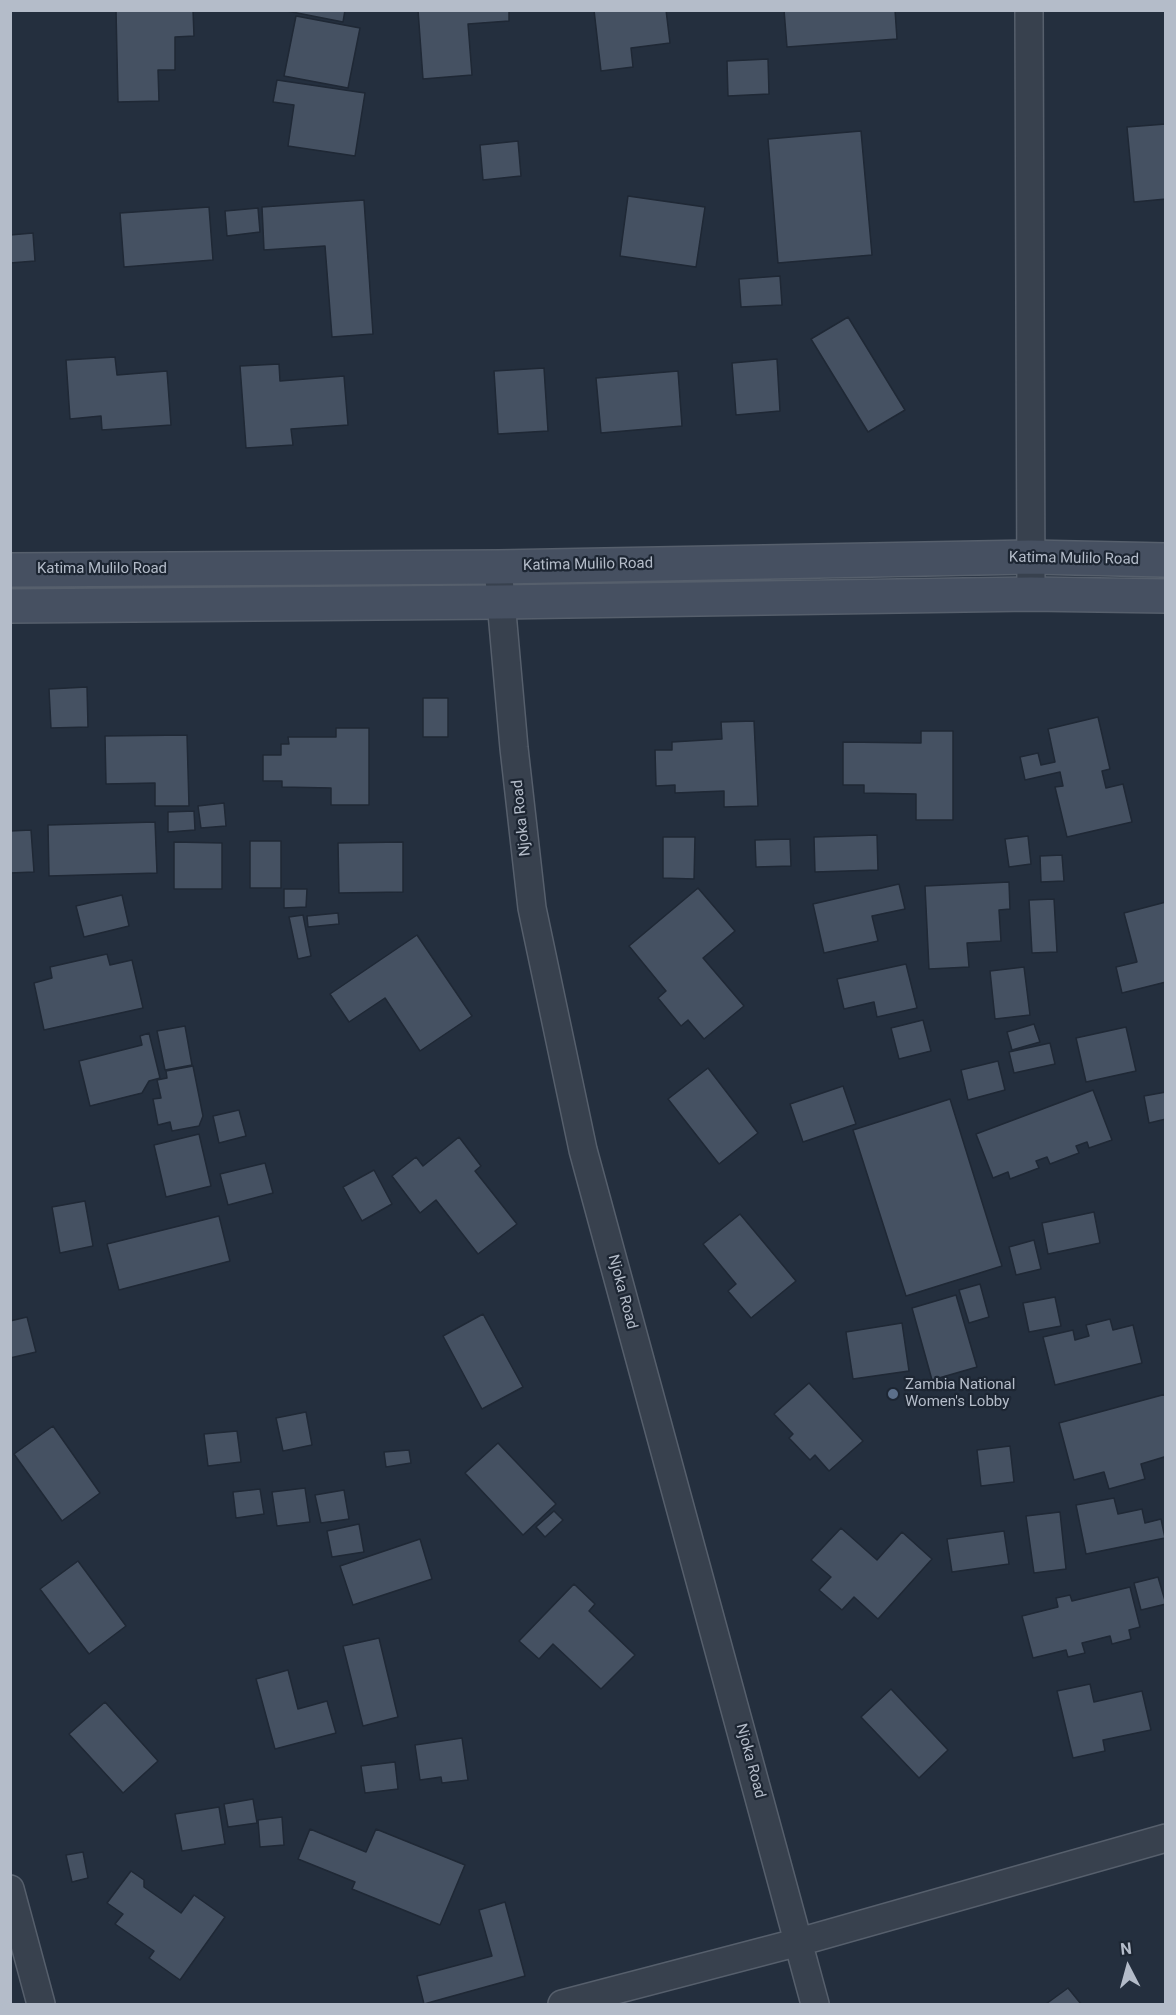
<!DOCTYPE html>
<html>
<head>
<meta charset="utf-8">
<style>
	body { margin:0 }
	#map { position:relative; width:1176px; height:2015px; overflow:hidden; background:#242f3e; font-family:Roboto,sans-serif }
	canvas { display:block }
	.frame { position:absolute; inset:0; border:12px solid #b4bcc9; pointer-events:none }
	.north { position:absolute; left:1098px; top:1937px; width:60px; height:60px; -webkit-text-stroke:4px #1d2633; paint-order:stroke; rotate:354deg; font-size:16px; font-weight:700; line-height:24px; text-align:center; color:#b4bcc9 }
	.north::after { content:''; display:block; margin:auto; width:21px; height:27px; background:#b4bcc9; clip-path:polygon(50% 0,100% 100%,50% 72%,0 100%) }
</style>
</head>
<body>
<div id="map">
<canvas width="1176" height="2015"></canvas>
<div class="frame"></div>
<div class="north">N</div>
</div>
<script>
const ctx = document.querySelector('canvas').getContext('2d');
ctx.lineJoin = 'round';
function fillPath(path, color) { ctx.fillStyle = color; ctx.fill(path, 'evenodd'); }
const toPath = rows => new Path2D(rows.map(r => 'M' + r).join(''));
function strokePath(path, color, width, dash) { ctx.strokeStyle = color; ctx.lineWidth = width; ctx.lineCap = dash ? 'butt' : 'round'; ctx.setLineDash(dash || []); ctx.stroke(path); }
function write(font, color, halo, rows, align = 'center') {
  ctx.font = font + ' Roboto,sans-serif'; ctx.lineWidth = 4.5; ctx.setLineDash([]); ctx.textBaseline = 'middle'; ctx.strokeStyle = halo; ctx.fillStyle = color; for (const [text, x, y, turn = 0] of rows) {
    ctx.save(); ctx.translate(x, y); ctx.rotate((+turn || 0) * Math.PI / 180); ctx.textAlign = isNaN(turn) ? turn : align; if (halo) ctx.strokeText(text, 0, 0); ctx.fillText(text, 0, 0); ctx.restore();
  }
}
const building = toPath([
	[116,10,193,10,194,36,175,37,175,70,158,70,159,101,118,102,116,10],
	[282,10,345,10,343,22,282,10],
	[418,10,509,10,509,21,468,24,472,75,423,79,418,10],
	[594,10,666,10,670,43,631,48,633,67,601,71,594,10],
	[784,10,895,10,897,39,787,47,784,10],
	[296,16,360,28,348,88,284,76,296,16],
	[768,59,769,94,728,96,727,61,768,59],
	[277,80,365,93,355,156,288,146,294,105,273,102,277,80],
	[1166,124,1166,199,1134,202,1127,127,1166,124],
	[861,131,872,255,778,263,768,139,861,131],
	[518,141,521,176,483,180,480,145,518,141],
	[628,196,705,207,696,267,620,256,628,196],
	[364,200,373,334,332,337,325,246,264,250,262,207,364,200],
	[209,207,213,260,124,267,120,213,209,207],
	[258,208,260,232,227,236,225,211,258,208],
	[33,233,35,261,10,263,10,235,33,233],
	[780,276,782,305,741,307,739,279,780,276],
	[848,317,905,410,868,432,811,339,848,317],
	[115,357,117,375,167,371,171,425,102,430,101,416,70,419,66,360,115,357],
	[777,359,780,411,736,415,732,363,777,359],
	[279,364,280,381,344,376,348,425,291,429,293,445,246,448,240,366,279,364],
	[544,368,548,431,498,434,494,371,544,368],
	[678,371,682,426,601,433,596,378,678,371],
	[87,687,88,727,51,728,49,689,87,687],
	[423,698,448,698,448,737,423,737,423,698],
	[1098,717,1110,769,1102,771,1106,788,1123,784,1132,822,1067,837,1055,787,1063,786,1060,772,1025,780,1020,757,1038,753,1041,765,1055,762,1048,729,1098,717],
	[754,721,758,806,724,807,724,791,675,793,675,785,656,786,655,750,672,750,672,742,722,739,721,722,754,721],
	[336,728,369,728,369,805,331,805,331,788,282,787,282,781,263,781,263,755,281,755,281,744,289,744,288,737,336,737,336,728],
	[921,731,953,731,953,820,916,820,916,794,864,793,864,785,843,785,843,742,921,743,921,731],
	[187,735,189,806,155,806,155,783,106,784,105,736,187,735],
	[224,803,226,826,201,828,198,806,224,803],
	[194,811,195,830,168,832,168,812,194,811],
	[155,822,157,873,49,876,48,825,155,822],
	[31,830,34,872,10,873,10,831,31,830],
	[877,835,878,870,815,872,814,837,877,835],
	[1028,836,1031,864,1009,867,1005,839,1028,836],
	[663,837,695,837,694,879,663,878,663,837],
	[790,839,791,866,756,867,755,840,790,839],
	[250,841,281,841,281,888,250,888,250,841],
	[174,842,222,843,222,889,174,889,174,842],
	[403,842,403,892,339,893,338,843,403,842],
	[1062,855,1064,881,1041,882,1040,856,1062,855],
	[1009,882,1010,909,999,910,1001,941,967,943,969,967,929,969,925,886,1009,882],
	[899,884,905,909,872,916,878,941,824,953,813,904,899,884],
	[698,888,735,931,703,958,744,1006,704,1039,688,1020,681,1026,658,998,666,991,629,946,698,888],
	[284,889,307,889,306,907,284,908,284,889],
	[122,895,129,926,84,937,76,906,122,895],
	[1054,899,1057,952,1032,953,1029,900,1054,899],
	[1166,902,1166,982,1122,993,1116,967,1137,962,1124,913,1166,902],
	[338,913,339,924,308,927,307,916,338,913],
	[303,915,311,956,298,959,289,917,303,915],
	[417,935,472,1016,420,1051,385,998,349,1022,330,994,417,935],
	[107,954,110,965,132,960,143,1008,44,1030,34,983,52,978,50,967,107,954],
	[906,964,917,1008,877,1017,874,1002,844,1009,837,979,906,964],
	[1024,967,1030,1015,995,1019,990,971,1024,967],
	[923,1020,931,1051,899,1059,891,1028,923,1020],
	[1034,1024,1040,1042,1012,1050,1007,1032,1034,1024],
	[185,1026,192,1065,165,1070,157,1031,185,1026],
	[1126,1027,1136,1071,1086,1082,1076,1038,1126,1027],
	[149,1033,160,1078,149,1081,142,1093,90,1106,79,1061,142,1045,140,1036,149,1033],
	[1050,1043,1055,1064,1014,1073,1009,1052,1050,1043],
	[998,1061,1005,1090,968,1100,961,1070,998,1061],
	[193,1066,203,1116,199,1126,172,1131,170,1122,158,1125,153,1099,161,1098,157,1080,167,1078,166,1071,193,1066],
	[708,1068,758,1133,719,1164,668,1099,708,1068],
	[843,1086,856,1124,803,1142,790,1104,843,1086],
	[1093,1090,1112,1140,1089,1148,1087,1142,1076,1146,1079,1153,1050,1164,1047,1157,1036,1161,1039,1168,1010,1179,1008,1172,993,1178,976,1134,1093,1090],
	[1166,1092,1166,1119,1149,1123,1144,1096,1166,1092],
	[950,1099,1002,1266,906,1296,853,1130,950,1099],
	[239,1110,246,1136,219,1143,213,1116,239,1110],
	[199,1134,211,1186,166,1197,154,1145,199,1134],
	[459,1137,481,1166,475,1171,517,1224,478,1254,436,1200,420,1213,392,1176,416,1157,423,1166,459,1137],
	[265,1163,273,1193,228,1205,220,1174,265,1163],
	[374,1170,392,1204,362,1221,343,1187,374,1170],
	[85,1201,93,1246,60,1253,52,1207,85,1201],
	[1094,1212,1100,1243,1048,1254,1042,1223,1094,1212],
	[740,1214,796,1281,751,1318,728,1291,736,1284,703,1244,740,1214],
	[219,1216,230,1261,119,1290,107,1244,219,1216],
	[1034,1240,1041,1269,1016,1275,1009,1247,1034,1240],
	[980,1284,989,1317,969,1323,959,1290,980,1284],
	[956,1295,977,1367,932,1380,912,1308,956,1295],
	[1055,1297,1061,1326,1029,1332,1023,1303,1055,1297],
	[483,1314,523,1387,482,1409,443,1336,483,1314],
	[27,1317,36,1352,10,1358,10,1321,27,1317],
	[1110,1319,1113,1330,1133,1325,1142,1363,1055,1385,1043,1337,1073,1330,1075,1340,1089,1336,1086,1325,1110,1319],
	[902,1323,909,1371,853,1379,846,1332,902,1323],
	[809,1383,863,1441,829,1471,815,1455,810,1460,789,1438,793,1434,774,1414,809,1383],
	[1166,1394,1166,1463,1164,1457,1141,1464,1145,1479,1109,1489,1104,1472,1074,1480,1059,1423,1166,1394],
	[306,1412,312,1445,283,1451,276,1418,306,1412],
	[53,1426,100,1493,62,1521,14,1454,53,1426],
	[237,1431,241,1462,208,1466,204,1434,237,1431],
	[498,1443,556,1504,523,1535,465,1473,498,1443],
	[1010,1446,1014,1482,981,1486,977,1450,1010,1446],
	[409,1450,411,1463,386,1467,384,1452,409,1450],
	[305,1488,310,1522,277,1526,272,1492,305,1488],
	[260,1489,264,1514,236,1518,233,1492,260,1489],
	[344,1490,349,1519,321,1523,315,1495,344,1490],
	[1114,1498,1118,1514,1142,1509,1145,1523,1161,1519,1165,1538,1086,1554,1076,1505,1114,1498],
	[554,1511,563,1520,545,1537,536,1527,554,1511],
	[1060,1512,1066,1569,1034,1573,1026,1516,1060,1512],
	[359,1524,364,1552,332,1557,327,1531,359,1524],
	[841,1528,877,1560,902,1532,932,1559,878,1619,854,1597,842,1610,819,1590,831,1577,811,1560,841,1528],
	[1004,1531,1009,1564,952,1572,947,1539,1004,1531],
	[420,1539,432,1579,353,1605,340,1566,420,1539],
	[78,1561,126,1626,89,1654,40,1589,78,1561],
	[1158,1577,1166,1604,1141,1610,1134,1583,1158,1577],
	[574,1584,595,1604,589,1611,635,1655,601,1689,553,1644,539,1659,519,1641,574,1584],
	[1130,1587,1140,1627,1129,1630,1131,1639,1112,1644,1110,1636,1082,1643,1085,1653,1068,1657,1066,1650,1033,1658,1022,1616,1058,1607,1056,1598,1070,1595,1072,1601,1130,1587],
	[379,1638,398,1717,363,1726,343,1646,379,1638],
	[288,1670,298,1709,327,1701,336,1733,275,1749,256,1679,288,1670],
	[1090,1684,1094,1702,1142,1691,1151,1730,1103,1740,1105,1751,1073,1758,1057,1691,1090,1684],
	[891,1689,948,1750,919,1778,861,1717,891,1689],
	[105,1702,158,1761,123,1793,69,1734,105,1702],
	[462,1738,468,1780,442,1783,441,1777,420,1780,415,1745,462,1738],
	[395,1762,398,1789,365,1793,361,1766,395,1762],
	[253,1799,257,1823,228,1827,224,1804,253,1799],
	[219,1807,225,1844,182,1851,175,1814,219,1807],
	[282,1817,284,1845,260,1847,258,1820,282,1817],
	[310,1829,366,1852,376,1829,465,1865,440,1925,352,1889,355,1882,298,1859,310,1829],
	[83,1852,88,1878,72,1882,66,1855,83,1852],
	[131,1871,144,1880,144,1887,181,1913,194,1895,225,1917,180,1980,149,1958,154,1951,115,1924,123,1914,107,1903,131,1871],
	[505,1902,525,1976,424,2004,417,1976,492,1956,479,1910,505,1902],
	[1068,1988,1081,2004,1046,2004,1068,1988]
]);
fillPath(building, '#455162');
strokePath(building, '#1f2835', 1.5);
const minor = toPath([
	[1029,10,1031,594],
	[498,567,514,748,532,908,583,1150,815,2004],
	[10,1889,41,2004],
	[562,2004,799,1942,1166,1838]
]);
const secondary = toPath([
	[10,570,498,567,1031,557,1166,560],
	[10,606,501,602,1031,594,1166,596]
]);
strokePath(minor, '#565f6c', 30);
strokePath(secondary, '#565f6c', 36);
strokePath(minor, '#38414e', 27);
strokePath(secondary, '#465061', 33);
for (const [x, y, r, color] of [
	[893,1394,6,"#5c6f8a"]
]) { const dot = new Path2D(); dot.arc(x, y, r, 0, 2 * Math.PI); ctx.fillStyle = color; ctx.fill(dot); strokePath(dot, '#1d2633', 2); }
write('15px', '#b4bcc9', '#1d2633', [
	["Katima Mulilo Road",1074,559,1],
	["Katima Mulilo Road",588,565,-1],
	["Katima Mulilo Road",102,569],
	["Njoka Road",522,818,-96],
	["Njoka Road",622,1292,75],
	["Njoka Road",750,1761,75]
]);
write('15px', '#b4bcc9', '#1d2633', [
	["Zambia National",905,1385],
	["Women's Lobby",905,1402]
], 'left');
</script>
</body>
</html>
